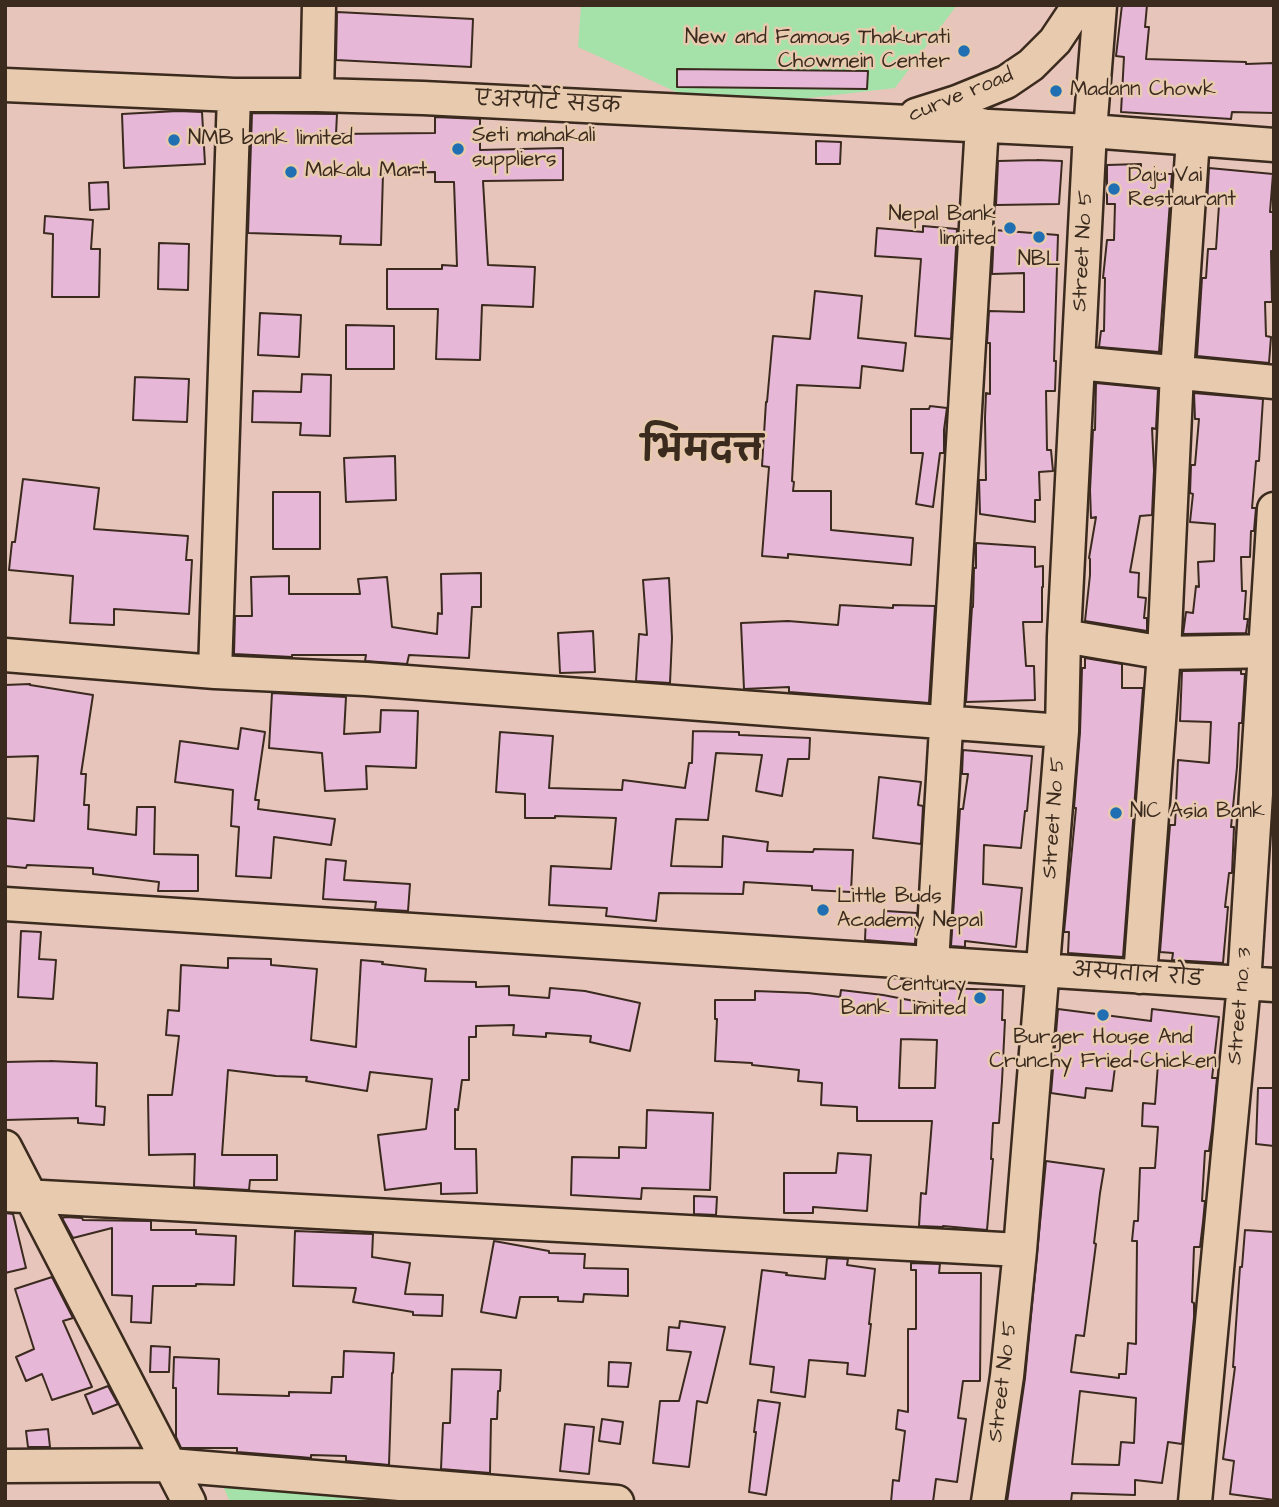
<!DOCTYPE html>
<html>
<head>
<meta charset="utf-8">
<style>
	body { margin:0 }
	#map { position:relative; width:1279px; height:1507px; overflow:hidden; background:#e8c5bb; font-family:"Architects Daughter",sans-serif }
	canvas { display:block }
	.frame { position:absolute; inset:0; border:7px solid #3b2a1e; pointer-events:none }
</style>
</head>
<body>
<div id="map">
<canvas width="1279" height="1507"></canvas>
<div class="frame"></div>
</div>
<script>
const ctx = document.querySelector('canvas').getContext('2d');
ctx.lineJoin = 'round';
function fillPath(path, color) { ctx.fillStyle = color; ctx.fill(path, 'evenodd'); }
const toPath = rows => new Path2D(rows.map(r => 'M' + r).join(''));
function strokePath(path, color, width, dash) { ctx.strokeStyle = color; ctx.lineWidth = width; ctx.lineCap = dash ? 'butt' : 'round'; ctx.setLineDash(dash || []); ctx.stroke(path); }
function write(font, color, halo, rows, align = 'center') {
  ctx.font = font + ' "Architects Daughter","Playpen Sans Deva",sans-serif'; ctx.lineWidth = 5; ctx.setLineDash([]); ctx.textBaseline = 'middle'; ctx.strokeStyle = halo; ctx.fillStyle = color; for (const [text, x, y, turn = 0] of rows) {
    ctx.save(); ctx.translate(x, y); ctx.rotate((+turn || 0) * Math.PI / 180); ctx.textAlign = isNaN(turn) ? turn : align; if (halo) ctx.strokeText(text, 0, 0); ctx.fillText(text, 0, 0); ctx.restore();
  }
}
fillPath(toPath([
	[581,5,957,5,895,88,732,107,696,101,578,47],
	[223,1486,391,1502,230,1502]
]), '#a4e2a9');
const building = toPath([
	[1122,5,1147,5,1145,27,1149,27,1146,59,1246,62,1246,64,1274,63,1274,113,1232,112,1231,119,1121,112,1124,57,1116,56,1122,5],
	[337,12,473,19,471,67,336,60,337,12],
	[677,69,868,71,867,89,677,87,677,69],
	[178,111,202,112,205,164,124,168,122,114,178,111],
	[252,113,337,114,336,134,435,133,435,117,480,119,480,150,563,148,563,180,483,181,488,265,535,267,533,307,482,305,480,360,436,359,438,309,387,309,387,269,442,269,442,265,457,266,454,182,435,182,435,172,383,173,381,245,340,244,341,236,248,233,252,113],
	[816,141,841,142,840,164,816,164,816,141],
	[1037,160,1062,161,1059,204,996,205,998,161,1037,160],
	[1141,164,1141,174,1172,174,1159,352,1099,347,1101,331,1104,331,1105,278,1103,278,1107,240,1114,240,1115,204,1107,204,1107,165,1141,164],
	[1209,168,1273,174,1270,212,1274,212,1274,251,1271,251,1272,302,1265,302,1266,336,1271,337,1269,363,1197,356,1202,278,1206,278,1208,249,1216,249,1219,205,1207,204,1209,168],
	[108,182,109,209,90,210,89,183,108,182],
	[45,216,93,220,91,249,100,249,99,297,52,297,53,234,44,233,45,216],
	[923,226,957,229,951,339,915,336,921,259,875,256,877,228,923,232,923,226],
	[994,230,1058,235,1054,361,1056,361,1055,391,1046,391,1047,450,1051,450,1053,471,1039,472,1040,500,1035,500,1035,522,980,514,979,480,986,480,985,418,986,393,990,394,990,343,987,343,989,311,1024,312,1024,273,992,274,994,230],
	[159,243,189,244,188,290,158,289,159,243],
	[815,291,862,296,858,338,906,343,903,371,862,366,860,388,797,385,792,481,794,482,793,491,831,491,831,530,913,538,911,565,788,554,788,558,762,556,769,467,762,466,766,402,767,402,773,336,810,339,815,291],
	[260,313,301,315,299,357,258,355,260,313],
	[346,325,394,326,394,369,346,369,346,325],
	[302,374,331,375,330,436,300,435,301,423,252,422,253,391,301,392,302,374],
	[135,377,189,379,187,422,133,420,135,377],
	[1096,383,1158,389,1156,429,1152,428,1154,470,1152,515,1140,516,1130,572,1139,573,1138,597,1146,598,1144,618,1147,618,1147,631,1085,621,1090,575,1090,559,1089,558,1096,517,1091,518,1090,490,1093,430,1095,430,1096,383],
	[1194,393,1263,399,1259,461,1256,461,1252,508,1256,508,1254,531,1251,531,1250,557,1241,557,1242,591,1246,591,1244,619,1248,619,1246,633,1183,634,1186,612,1193,613,1196,586,1199,587,1198,562,1214,561,1215,524,1190,522,1193,494,1190,493,1191,465,1195,465,1199,419,1195,419,1194,393],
	[930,406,947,408,944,430,944,453,940,453,933,507,916,504,923,453,911,453,911,409,929,409,930,406],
	[395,456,396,500,346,502,344,458,395,456],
	[23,479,99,488,94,529,188,536,186,560,192,560,189,614,114,609,114,625,70,623,73,576,9,570,12,542,15,542,23,479],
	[273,492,320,492,320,549,273,549,273,492],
	[976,543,1035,547,1035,567,1043,566,1043,587,1042,587,1042,622,1023,622,1026,666,1034,666,1035,700,966,702,972,607,973,607,974,568,976,568,976,543],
	[481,573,481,607,472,607,469,658,409,655,407,664,365,661,366,655,292,655,292,657,234,654,235,616,252,616,251,577,289,576,289,594,360,594,358,579,387,577,392,627,437,634,438,613,442,614,441,574,481,573],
	[669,578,672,638,670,683,636,681,639,634,647,635,643,580,669,578],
	[840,605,893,608,893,605,935,606,929,703,789,692,789,687,744,689,741,623,788,621,838,625,840,605],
	[593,631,595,672,560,673,558,633,593,631],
	[1085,658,1122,664,1122,688,1143,688,1123,957,1068,953,1069,932,1064,932,1076,808,1074,808,1080,732,1082,668,1085,668,1085,658],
	[1241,670,1241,674,1245,674,1242,723,1239,723,1237,767,1231,827,1234,827,1232,873,1229,873,1225,907,1228,907,1223,963,1172,960,1173,953,1160,952,1170,825,1175,825,1178,760,1209,763,1211,722,1180,721,1182,671,1241,670],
	[30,684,30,685,93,695,81,774,86,774,84,805,89,805,88,829,136,835,137,807,155,807,154,854,198,855,198,891,158,891,159,882,93,874,93,868,27,865,26,868,5,866,5,818,34,821,38,756,5,757,5,685,30,684],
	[272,693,346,697,344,734,380,732,381,710,418,711,416,768,366,766,367,789,325,791,322,753,269,748,272,693],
	[241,728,265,732,255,800,259,800,258,809,335,819,331,845,274,837,271,878,236,876,239,827,231,826,233,790,175,782,180,741,238,749,241,728],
	[693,731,739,732,739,735,810,738,809,759,788,759,782,796,756,791,762,755,716,753,708,820,676,819,671,866,722,867,723,836,768,842,767,851,813,852,814,849,853,850,851,892,812,890,812,886,744,882,743,894,659,893,656,921,606,916,607,908,549,905,551,866,611,869,616,818,555,816,555,818,525,818,525,794,496,792,500,732,553,736,549,788,622,790,623,780,685,788,689,763,692,763,693,731],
	[963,750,1032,756,1027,811,1025,811,1021,848,984,845,983,884,1022,888,1016,947,965,941,965,947,951,946,960,809,963,809,968,774,962,774,963,750],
	[879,777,921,782,918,805,923,806,921,844,873,838,879,777],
	[326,859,346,861,344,880,410,884,408,911,375,909,376,902,323,899,326,859],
	[886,911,917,913,915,944,865,940,866,917,886,918,886,911],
	[21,931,41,932,39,959,56,960,53,999,18,997,21,931],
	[228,958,271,959,271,965,317,969,311,1040,356,1047,361,960,383,962,382,964,426,969,425,981,476,982,476,987,509,986,509,995,549,998,550,988,585,991,640,1003,630,1051,590,1042,591,1036,546,1033,546,1037,513,1035,514,1025,476,1026,476,1037,469,1037,469,1080,462,1080,458,1110,455,1109,455,1149,476,1149,477,1193,441,1194,441,1183,385,1190,378,1135,426,1129,432,1079,370,1072,367,1091,306,1081,307,1077,276,1076,228,1070,222,1155,277,1155,277,1180,250,1180,249,1190,194,1187,195,1154,149,1155,148,1095,172,1095,179,1036,166,1035,168,1010,179,1011,181,965,228,968,228,958],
	[940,988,1003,990,1002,1020,1005,1020,1002,1081,999,1123,993,1123,991,1159,993,1159,987,1230,943,1226,943,1227,919,1226,921,1193,926,1194,932,1121,857,1121,857,1107,821,1105,822,1083,798,1081,799,1070,752,1065,752,1063,715,1061,717,1019,715,1019,715,1000,755,1000,755,991,808,993,840,997,841,990,883,995,940,1006,940,988],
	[901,1039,937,1040,935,1088,899,1088,901,1039],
	[1058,1009,1151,1021,1152,1009,1219,1017,1212,1078,1217,1078,1212,1130,1209,1151,1205,1151,1202,1201,1205,1201,1203,1222,1200,1247,1194,1247,1192,1302,1194,1303,1194,1317,1182,1444,1168,1442,1162,1483,1135,1480,1135,1495,1072,1493,1071,1502,1007,1502,1025,1378,1046,1161,1104,1169,1100,1193,1094,1243,1096,1244,1084,1336,1076,1335,1071,1372,1119,1378,1119,1374,1126,1374,1128,1343,1136,1344,1137,1241,1132,1241,1134,1221,1138,1221,1140,1168,1155,1168,1158,1127,1142,1126,1143,1103,1155,1104,1158,1064,1116,1059,1112,1091,1086,1088,1085,1098,1051,1093,1058,1009],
	[1080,1391,1136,1398,1134,1443,1121,1442,1119,1465,1072,1464,1080,1391],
	[50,1061,97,1063,96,1106,105,1107,104,1125,78,1123,78,1118,5,1120,5,1062,50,1061],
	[1258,1088,1274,1088,1274,1146,1256,1144,1258,1088],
	[647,1110,713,1113,710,1190,642,1188,641,1199,571,1195,572,1157,619,1158,619,1147,646,1148,647,1110],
	[838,1153,871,1155,867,1211,813,1207,813,1213,784,1213,784,1173,836,1173,838,1153],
	[694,1196,717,1197,716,1215,694,1214,694,1196],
	[5,1213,13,1214,26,1268,5,1273,5,1213],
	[66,1217,82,1218,83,1220,151,1221,151,1230,196,1230,196,1234,236,1236,234,1285,196,1284,196,1286,153,1286,151,1323,131,1322,132,1296,112,1295,112,1228,73,1238,62,1218,66,1217],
	[1245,1230,1274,1232,1274,1500,1230,1494,1234,1461,1223,1459,1235,1367,1233,1367,1240,1267,1242,1267,1245,1230],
	[295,1231,373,1234,372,1257,410,1263,405,1294,443,1295,442,1316,413,1315,413,1312,353,1302,356,1288,293,1286,295,1231],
	[494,1241,549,1251,549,1253,585,1254,584,1268,628,1269,628,1296,584,1294,583,1302,558,1301,558,1297,520,1297,516,1318,481,1312,494,1241],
	[827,1258,848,1259,847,1265,875,1269,869,1324,871,1324,865,1376,847,1374,848,1363,809,1360,805,1397,771,1392,774,1367,750,1364,762,1270,787,1273,786,1275,825,1279,827,1258],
	[911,1263,940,1264,939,1273,981,1273,980,1381,963,1381,958,1418,966,1419,957,1482,936,1479,933,1502,891,1502,893,1480,899,1481,905,1431,896,1429,898,1410,908,1412,908,1329,916,1329,916,1270,911,1270,911,1263],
	[52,1277,73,1318,63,1321,92,1387,52,1400,42,1374,26,1381,16,1357,34,1349,15,1289,52,1277],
	[680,1321,725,1327,707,1403,697,1401,689,1467,653,1463,660,1401,679,1401,691,1352,667,1350,669,1327,679,1328,680,1321],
	[151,1346,170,1347,169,1372,150,1372,151,1346],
	[344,1351,394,1353,393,1373,392,1373,389,1465,346,1461,346,1456,311,1455,311,1458,300,1457,237,1452,237,1448,181,1448,176,1437,176,1388,173,1388,174,1357,219,1359,218,1394,289,1396,289,1392,331,1393,332,1377,343,1377,344,1351],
	[609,1362,631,1363,628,1387,608,1386,609,1362],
	[452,1369,501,1370,500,1391,498,1391,497,1419,491,1419,490,1473,441,1469,443,1423,450,1423,452,1369],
	[108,1386,118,1404,93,1414,85,1395,108,1386],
	[758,1400,780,1403,766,1495,749,1492,756,1432,754,1432,758,1400],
	[602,1419,623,1422,620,1444,599,1441,602,1419],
	[565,1424,594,1427,589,1474,560,1471,565,1424],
	[48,1429,50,1447,28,1447,26,1431,48,1429]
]);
fillPath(building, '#e7b7d8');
strokePath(building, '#3b2a1e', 2);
const minor = toPath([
	[5,85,234,95,317,95,423,98,1090,131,1274,145],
	[317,95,319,5],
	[916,115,957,102,1006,82,1031,65,1055,41,1079,5],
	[1078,363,1274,382],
	[1064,636,1164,653,1274,651],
	[5,655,215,672,366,679,1062,731],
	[215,672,234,95],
	[5,904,1274,985],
	[932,963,982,125],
	[1140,977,1164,653,1177,372,1193,139],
	[5,1147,189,1502],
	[5,1195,1020,1250],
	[5,1466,170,1465,617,1502],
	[988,1502,1007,1376,1020,1250,1062,731,1064,636,1078,363,1090,131,1100,5],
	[1195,1502,1244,984,1274,509]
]);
strokePath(minor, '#3b2a1e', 37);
strokePath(minor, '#e8cbaf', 32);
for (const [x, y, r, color] of [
	[964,51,7,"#1f6fb2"],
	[1056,91,7,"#1f6fb2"],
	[174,140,7,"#1f6fb2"],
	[458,149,7,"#1f6fb2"],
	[291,172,7,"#1f6fb2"],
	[1114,189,7,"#1f6fb2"],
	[1010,228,7,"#1f6fb2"],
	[1039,237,7,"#1f6fb2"],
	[1116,813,7,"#1f6fb2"],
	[823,910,7,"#1f6fb2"],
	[980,998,7,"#1f6fb2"],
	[1103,1015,7,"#1f6fb2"]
]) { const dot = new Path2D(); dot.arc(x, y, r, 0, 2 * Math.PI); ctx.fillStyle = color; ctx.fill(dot); strokePath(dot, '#e8cbaf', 2.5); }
write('21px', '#3b2a1e', '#e8cbaf', [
	["New and Famous Thakurati",950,39,"right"],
	["Chowmein Center",950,63,"right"],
	["Madann Chowk",1070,91],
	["Seti mahakali",472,137],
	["suppliers",472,161],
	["NMB bank limited",188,140],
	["Makalu Mart",305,172],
	["Daju Vai",1128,177],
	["Restaurant",1128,201],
	["Nepal Bank",996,216,"right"],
	["limited",996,240,"right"],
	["NBL",1039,261,"center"],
	["NIC Asia Bank",1130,813],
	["Little Buds",837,898],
	["Academy Nepal",837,922],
	["Century",966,986,"right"],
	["Bank Limited",966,1010,"right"],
	["Burger House And",1103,1039,"center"],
	["Crunchy Fried Chicken",1103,1063,"center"]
], 'left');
write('21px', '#3b2a1e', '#e8cbaf', [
	["curve road",961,96,-22],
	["एअरपोर्ट सडक",548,104,3],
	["Street No 5",1084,251,-87],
	["Street No 5",1055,818,-86],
	["अस्पताल रोड",1137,976,4],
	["Street no. 3",1241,1006,-85],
	["Street No 5",1004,1382,-83]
]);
write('bold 35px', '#3b2a1e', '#e8cbaf', [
	["भिमदत्त",702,453]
]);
</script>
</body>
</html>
